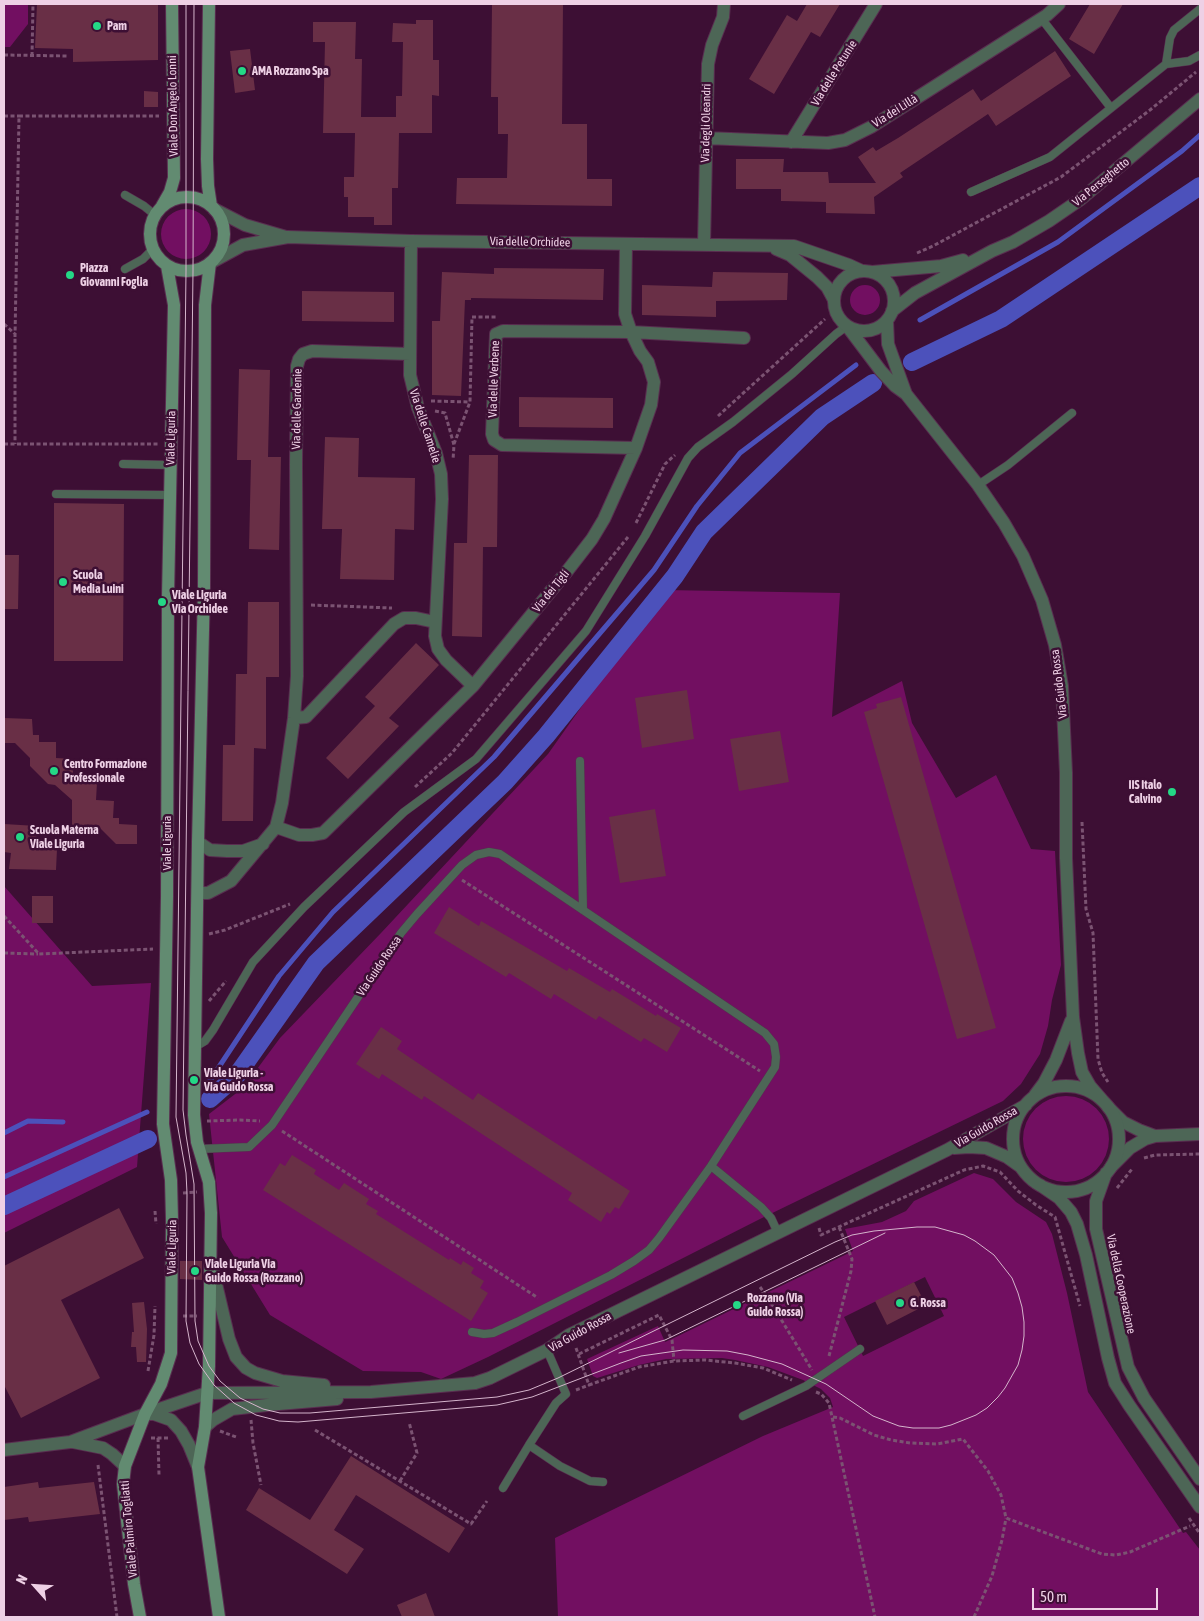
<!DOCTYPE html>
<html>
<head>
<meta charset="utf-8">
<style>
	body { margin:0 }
	#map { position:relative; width:1204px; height:1621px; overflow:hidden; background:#3d0f34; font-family:"Asap Condensed",sans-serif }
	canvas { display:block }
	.frame { position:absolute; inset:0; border:5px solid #eed0e5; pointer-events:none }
	.north { position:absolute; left:10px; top:1561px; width:50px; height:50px; -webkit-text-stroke:4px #3d0f34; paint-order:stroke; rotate:296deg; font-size:14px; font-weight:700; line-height:20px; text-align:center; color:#eed0e5 }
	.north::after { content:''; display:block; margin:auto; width:18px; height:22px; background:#eed0e5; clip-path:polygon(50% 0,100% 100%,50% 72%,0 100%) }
	.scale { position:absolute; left:1032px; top:1588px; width:126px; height:22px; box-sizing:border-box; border:2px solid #eed0e5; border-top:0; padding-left:6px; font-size:15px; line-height:18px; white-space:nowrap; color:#eed0e5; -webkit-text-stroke:4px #3d0f34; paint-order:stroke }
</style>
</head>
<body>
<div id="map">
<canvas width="1204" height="1621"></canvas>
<div class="frame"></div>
<div class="north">N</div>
<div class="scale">50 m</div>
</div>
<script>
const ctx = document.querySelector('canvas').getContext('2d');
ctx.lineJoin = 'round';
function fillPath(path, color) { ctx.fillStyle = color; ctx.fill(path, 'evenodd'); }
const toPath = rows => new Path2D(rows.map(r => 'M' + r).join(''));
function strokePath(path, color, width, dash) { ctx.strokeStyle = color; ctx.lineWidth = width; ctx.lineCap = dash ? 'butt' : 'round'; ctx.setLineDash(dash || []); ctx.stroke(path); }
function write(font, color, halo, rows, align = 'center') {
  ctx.font = font + ' "Asap Condensed",sans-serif'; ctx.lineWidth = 5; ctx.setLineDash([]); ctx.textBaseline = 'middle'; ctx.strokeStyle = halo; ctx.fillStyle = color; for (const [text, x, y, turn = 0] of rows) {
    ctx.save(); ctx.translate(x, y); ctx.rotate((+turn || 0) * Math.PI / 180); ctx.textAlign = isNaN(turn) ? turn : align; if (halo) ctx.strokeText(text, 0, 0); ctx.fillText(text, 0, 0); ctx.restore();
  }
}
fillPath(toPath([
	[4,4,28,4,28,24,10,47,4,47],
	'161 234a25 25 0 1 1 50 0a25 25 0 1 1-50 0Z',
	'850 300a15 15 0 1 1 30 0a15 15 0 1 1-30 0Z',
	[664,590,840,593,832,717,902,681,912,723,956,798,996,775,1031,849,1055,851,1061,965,1052,1000,1048,1026,1040,1054,1021,1084,1003,1101,760,1219,488,1357,441,1379,421,1372,363,1371,270,1315,222,1237,209,1114,243,1088,280,1038,381,933,548,754],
	[4,886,92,986,151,983,137,1167,4,1233],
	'1023 1139a43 43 0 1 1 86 0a43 43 0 1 1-86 0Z',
	[974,1173,993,1179,1016,1202,1046,1222,1052,1234,1067,1293,1088,1392,1183,1533,1186,1532,1200,1550,1200,1617,558,1617,555,1538,763,1436,833,1407,830,1398,821,1389,803,1380,768,1367,735,1360,722,1358,666,1359,639,1365,597,1378,593,1376,587,1359,658,1326,665,1342,676,1337,853,1251,845,1229,882,1222,906,1211,914,1201],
	[925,1277,944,1316,863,1356,844,1317]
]), '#720f61');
strokePath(toPath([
	[920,320,1058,242,1182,151,1200,135],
	[209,1082,279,976,333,912,494,757,654,570,697,506,740,453,856,365],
	[4,1133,28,1121,63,1122],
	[4,1177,147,1112]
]), '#4c51bb', 5);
strokePath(toPath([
	[912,362,1001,319,1200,186],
	[210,1099,237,1075,316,963,505,782,546,736,675,576,704,532,822,417,873,383],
	[4,1206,148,1139]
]), '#4c51bb', 18);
fillPath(toPath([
	[37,4,158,4,158,60,73,62,73,49,35,48],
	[492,4,563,4,562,124,587,124,587,179,612,179,612,206,456,204,457,178,507,178,508,134,498,134,498,97,491,97],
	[807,4,840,4,820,37,811,32,774,94,749,79,787,15,797,21],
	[1090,4,1123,4,1094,54,1069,39],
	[416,20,433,20,433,60,439,60,439,96,432,95,432,133,399,133,398,188,392,188,392,225,374,225,374,217,348,217,348,197,344,197,344,177,354,177,355,133,323,133,325,42,313,42,313,22,356,22,355,59,362,59,361,117,396,117,396,96,402,96,403,42,392,42,393,23,416,24],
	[250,49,255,90,235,93,230,51],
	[1055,51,1071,76,996,126,988,114,900,173,903,177,874,197,875,214,826,213,826,202,781,201,781,189,736,189,736,159,784,159,783,172,828,172,829,183,876,183,858,157,873,147,876,151,898,138,973,89,981,101],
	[144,91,158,92,158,107,144,107],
	[494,268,604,269,603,300,471,298,471,300,465,300,461,396,432,395,432,321,440,321,442,272,494,274],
	[713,272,788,273,787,300,716,301,716,317,642,315,642,285,712,287],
	[302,291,394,292,394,322,302,321],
	[239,369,270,370,268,457,281,457,279,550,249,549,251,460,237,460],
	[519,397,613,398,613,428,519,427],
	[325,437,359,438,358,477,415,478,414,530,395,529,394,580,340,579,342,529,322,529],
	[469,455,498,455,497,547,483,547,482,637,452,636,454,543,467,543],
	[54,503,124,504,123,661,54,661],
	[4,555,19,555,18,609,4,609],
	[248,602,279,602,279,677,266,677,266,749,254,748,253,821,222,821,223,745,235,745,236,674,247,674],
	[416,643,439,665,389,718,399,726,348,779,326,758,375,706,365,697],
	[687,690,694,739,642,748,635,698],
	[901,697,996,1028,957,1039,864,712,877,708,876,704],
	[4,718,32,719,33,735,39,735,39,742,56,742,56,758,73,759,73,777,78,777,79,783,97,783,96,800,114,801,113,818,119,818,119,824,137,825,137,844,116,844,97,825,72,826,72,800,55,785,48,784,30,766,30,758,15,743,4,743],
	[780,731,789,782,739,791,730,739],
	[655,809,666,876,620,883,609,817],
	[4,824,37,826,36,848,57,849,56,870,9,869,11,853,4,852],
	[32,896,53,896,53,923,32,923],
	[449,907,479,926,481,921,567,971,569,968,610,992,612,989,656,1016,657,1014,681,1028,667,1052,644,1038,641,1042,599,1016,596,1020,554,994,551,999,509,973,506,977,434,933],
	[381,1027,402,1041,397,1049,473,1100,478,1093,630,1191,619,1209,615,1207,610,1214,607,1212,601,1222,568,1200,572,1193,424,1096,422,1100,382,1074,379,1079,356,1064],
	[292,1155,316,1170,314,1174,339,1190,344,1183,369,1199,366,1204,378,1211,376,1214,449,1260,450,1258,461,1265,463,1261,474,1268,471,1273,484,1281,480,1288,488,1293,471,1321,263,1190,280,1163,285,1166],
	[119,1208,144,1258,61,1300,100,1378,21,1418,4,1385,4,1266],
	[180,1261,202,1261,202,1280,180,1279],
	[914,1282,926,1305,887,1325,875,1301],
	[144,1302,147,1329,146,1362,137,1362,136,1347,131,1347,132,1332,134,1332,132,1303],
	[351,1456,465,1528,449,1553,356,1495,334,1530,364,1549,347,1574,246,1510,259,1488,310,1520],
	[38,1482,39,1488,94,1482,100,1514,29,1522,28,1517,4,1520,4,1487],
	[426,1593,435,1617,402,1617,397,1605]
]), '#692f46');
const service = toPath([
	[1041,18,1111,108],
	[1166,64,1170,38,1174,30,1200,9],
	[971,192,1050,157,1166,64,1189,61,1200,55],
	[125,195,144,206,155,215],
	[125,269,143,259,153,249],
	[123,464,170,465],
	[978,485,1008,465,1072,413],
	[56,494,170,495],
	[580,761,583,910],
	[195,1047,205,1041,213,1030,253,962,304,907,404,812,476,759,586,631,645,536,688,458,698,447,733,422,792,374,836,334,847,326],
	[199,1149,249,1147,272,1125,401,933,417,914,462,865,476,855,489,852,500,854,765,1033,774,1044,776,1057,775,1067,711,1166,659,1238,649,1250,634,1261,611,1275,517,1322,493,1333,484,1334,472,1332],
	[711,1166,761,1207,771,1218,778,1233],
	[547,1350,566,1394,556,1403,529,1445,560,1466,590,1481,603,1482],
	[743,1416,806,1386,860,1349],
	[503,1488,529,1445]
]);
const minor = toPath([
	[706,138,828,143,845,140,871,127,1047,15,1059,4],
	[791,142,876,4],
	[214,209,245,225,286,237],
	[411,241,410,375,418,408,436,453,441,474,442,499,435,636,438,649,446,660,473,686],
	[704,244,708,64,712,45,723,17,724,4],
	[776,249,790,255,817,277,827,287,834,300],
	[210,263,243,245,288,237,411,241,794,246,849,265,862,271],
	[636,448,502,445,494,440,492,434,496,334,503,331,631,332,744,338],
	[294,718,306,717,394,624,404,618,416,618,435,622],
	[276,827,299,835,312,835,323,833,473,686,568,570,592,539,604,519,636,448,651,405,654,382,648,362,640,351,631,332,625,314,626,244],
	[198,842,210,850,227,851,243,851,263,844],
	[198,893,208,893,231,881,276,827,282,803,294,718,297,676,296,464,297,366,299,359,303,354,312,351,410,354],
	[1108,1107,1123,1122,1139,1130,1155,1136],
	[1111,1167,1130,1148,1145,1139,1155,1136,1200,1134],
	[73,1442,103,1448,112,1454,125,1466],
	[4,1450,70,1442,145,1414]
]);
const tertiary = toPath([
	'834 301a30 30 0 1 1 60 0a30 30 0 1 1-60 0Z',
	[872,272,941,266,963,260],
	[892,311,915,293,992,251,1013,242,1049,221,1081,199,1200,99],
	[887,320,888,344,906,394],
	[847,326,881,371,895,386,906,394,978,485,1004,523,1023,556,1042,600,1055,645,1062,686,1066,773,1066,858,1073,1017,1078,1053,1082,1072,1090,1086,1103,1101],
	'1013 1139a53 53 0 1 1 106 0a53 53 0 1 1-106 0Z',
	[1035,1095,1044,1083,1056,1060,1071,1021],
	[954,1148,969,1147,986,1148,1007,1157,1021,1167],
	[1106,1173,1096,1201,1096,1229,1128,1367,1144,1398,1200,1479],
	[1040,1185,1059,1198,1071,1212,1077,1224,1086,1255,1108,1358,1115,1383,1129,1405,1200,1507],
	[213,1271,229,1339,236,1357,246,1368,255,1373,282,1381,324,1385],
	[145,1414,207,1393,371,1392,475,1383,490,1378,547,1350,569,1335,947,1150,1026,1105],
	[147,1414,154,1414,171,1420,181,1431,189,1445,198,1467],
	[205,1427,213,1420,232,1409,267,1405,337,1399]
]);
const secondary = toPath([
	[209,4,207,159,208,186,211,206],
	'150 234a37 37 0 1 1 74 0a37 37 0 1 1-74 0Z',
	[162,206,170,192,174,178,172,4],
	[210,263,205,305,204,588,198,842,194,1115,197,1142,209,1182,211,1213,209,1366,205,1427,198,1467,219,1617],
	[140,1617,134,1584,123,1484,125,1466,145,1414,161,1384,171,1353,172,1220,171,1180,163,1124,167,897,168,596,174,305,167,266]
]);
strokePath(service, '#592e50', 9);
strokePath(minor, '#592e50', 14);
strokePath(tertiary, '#592e50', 14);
strokePath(secondary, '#592e50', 14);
strokePath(toPath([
	[4,55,68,56],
	[32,56,33,4],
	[4,116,19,116],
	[917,253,933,246,1061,177,1150,110,1196,72],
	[4,324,15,334,15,444],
	[15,337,19,116,159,116],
	[431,401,470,402],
	[435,411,445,413,454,445,453,460],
	[718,416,825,319],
	[4,444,158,444],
	[454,444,470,402,472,317,496,317],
	[636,523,665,464,675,455],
	[311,605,392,608],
	[415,787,452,753,628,537],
	[1082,822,1086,909,1093,933,1098,1059,1102,1073,1108,1082],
	[462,880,760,1071],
	[4,916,39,954,153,949],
	[209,934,225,930,290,904],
	[4,953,38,954],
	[209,1001,226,981],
	[207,1121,240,1120,260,1121],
	[282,1131,538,1298],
	[1144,1158,1155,1155,1200,1154],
	[1117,1188,1132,1169],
	[183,1193,197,1192],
	[155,1211,156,1224],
	[819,1228,821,1235,964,1170,983,1166,1000,1172,1018,1191,1036,1205,1055,1217,1080,1306],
	[760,1287,768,1298,812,1370],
	[183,1316,197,1316],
	[576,1348,589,1385,639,1367,674,1361,705,1360,735,1363,763,1368,792,1380],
	[579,1354,659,1315,672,1340,674,1361],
	[829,1356,851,1271,852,1259,839,1227],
	[148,1371,154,1335,155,1306],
	[576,1390,589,1385],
	[816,1392,821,1394,829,1403,875,1617],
	[833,1417,840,1418,874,1435,891,1440,910,1443,937,1444,963,1439,988,1471,1001,1495,1006,1518,1102,1554,1116,1555,1130,1552,1190,1526],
	[251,1420,253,1443,261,1485],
	[315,1430,471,1524,487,1501],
	[220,1431,236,1437],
	[151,1438,169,1438],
	[158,1438,159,1475],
	[98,1465,117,1617],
	[400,1481,417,1453,409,1422],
	[1189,1518,1200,1534],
	[974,1617,992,1576,1002,1540,1006,1518]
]), '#7b5372', 3, [4, 2.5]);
strokePath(service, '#4d6656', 8);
strokePath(minor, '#4d6656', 12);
strokePath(tertiary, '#4d6656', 12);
strokePath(secondary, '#628b71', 12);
strokePath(toPath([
	[186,4,186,271,176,1117,186,1173,187,1193,186,1321,190,1343,199,1364,214,1385,234,1403,256,1415,279,1421,298,1422,497,1405,532,1397,621,1363,641,1356,683,1350,727,1351,748,1355,782,1364,826,1384,873,1416,899,1426,913,1428,939,1428,951,1425,976,1415,987,1408,998,1397,1005,1388,1018,1365,1022,1350,1024,1336,1024,1322,1022,1307,1018,1293,1012,1278,994,1255,975,1241,964,1235,935,1227,917,1227,874,1231,852,1235,835,1242,558,1378,529,1390,497,1397,310,1413,280,1413,263,1409,240,1398,220,1381,209,1366,198,1341,195,1321,194,1184,186,1135,183,1110,193,271,194,4],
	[619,1353,665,1340,885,1233]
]), '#d5b5cc', 1);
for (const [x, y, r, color] of [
	[97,26,5,"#24d886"],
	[242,71,5,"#24d886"],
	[70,275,5,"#24d886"],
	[63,582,5,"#24d886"],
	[162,602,5,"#24d886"],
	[54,771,5,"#24d886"],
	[1172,792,5,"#24d886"],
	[20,837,5,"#24d886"],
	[194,1080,5,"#24d886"],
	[195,1271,5,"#24d886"],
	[900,1303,5,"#24d886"],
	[737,1305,5,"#24d886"]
]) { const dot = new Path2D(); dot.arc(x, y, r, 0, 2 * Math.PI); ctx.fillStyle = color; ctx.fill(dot); strokePath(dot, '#3d0f34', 2); }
write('bold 12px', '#eed0e5', '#3d0f34', [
	["Pam",107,26],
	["AMA Rozzano Spa",252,71],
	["Piazza",80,268],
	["Giovanni Foglia",80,282],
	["Scuola",73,575],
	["Media Luini",73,589],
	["Viale Liguria",172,595],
	["Via Orchidee",172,609],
	["Centro Formazione",64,764],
	["Professionale",64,778],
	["IIS Italo",1162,785,"right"],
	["Calvino",1162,799,"right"],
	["Scuola Materna",30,830],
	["Viale Liguria",30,844],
	["Viale Liguria -",204,1073],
	["Via Guido Rossa",204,1087],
	["Viale Liguria Via",205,1264],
	["Guido Rossa (Rozzano)",205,1278],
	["Rozzano (Via",747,1298],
	["Guido Rossa)",747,1312],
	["G. Rossa",910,1303]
], 'left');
write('12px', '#eed0e5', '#3d0f34', [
	["Via delle Petunie",834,73,-58],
	["Viale Don Angelo Lonni",173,106,-91],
	["Via dei Lillà",895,111,-32],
	["Via degli Oleandri",706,123,-89],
	["Via Perseghetto",1101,182,-39],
	["Via delle Orchidee",530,242,1],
	["Via delle Verbene",494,379,-88],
	["Via delle Gardenie",297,409,-89],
	["Via delle Camelie",425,426,72],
	["Viale Liguria",171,438,-89],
	["Via dei Tigli",551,591,-51],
	["Via Guido Rossa",1059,684,-97],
	["Viale Liguria",167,843,-90],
	["Via Guido Rossa",379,966,-56],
	["Via Guido Rossa",986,1127,-30],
	["Viale Liguria",172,1247,-89],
	["Via della Cooperazione",1121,1284,78],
	["Via Guido Rossa",580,1332,-29],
	["Viale Palmiro Togliatti",129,1529,-95]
]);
</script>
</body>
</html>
